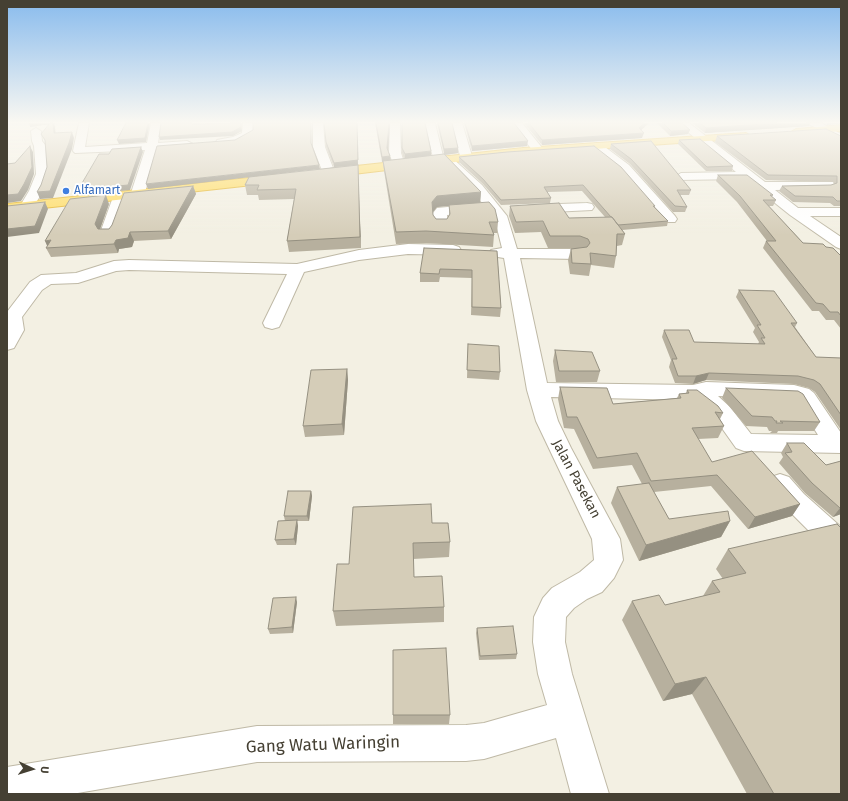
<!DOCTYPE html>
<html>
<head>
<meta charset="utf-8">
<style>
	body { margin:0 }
	#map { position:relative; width:848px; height:801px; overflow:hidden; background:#f3f0e3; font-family:"Fira Sans",sans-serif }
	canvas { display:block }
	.frame { position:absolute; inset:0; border:8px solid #454033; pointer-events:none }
	.north { position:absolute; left:12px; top:749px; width:40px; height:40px; -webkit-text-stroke:3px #fff; paint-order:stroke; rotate:94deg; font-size:11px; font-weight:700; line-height:16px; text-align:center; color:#454033 }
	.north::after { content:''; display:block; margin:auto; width:14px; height:18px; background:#454033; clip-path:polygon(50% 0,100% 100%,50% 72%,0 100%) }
</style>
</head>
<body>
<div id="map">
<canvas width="848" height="801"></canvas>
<div class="frame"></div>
<div class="north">U</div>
</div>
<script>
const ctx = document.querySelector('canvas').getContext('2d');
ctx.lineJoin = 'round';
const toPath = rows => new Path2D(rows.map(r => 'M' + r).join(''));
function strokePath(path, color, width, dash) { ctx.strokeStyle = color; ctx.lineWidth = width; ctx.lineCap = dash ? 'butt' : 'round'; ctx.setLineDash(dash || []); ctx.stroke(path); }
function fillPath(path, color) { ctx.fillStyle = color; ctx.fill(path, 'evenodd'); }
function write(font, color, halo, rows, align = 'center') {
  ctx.font = font + ' "Fira Sans",sans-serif'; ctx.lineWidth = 3.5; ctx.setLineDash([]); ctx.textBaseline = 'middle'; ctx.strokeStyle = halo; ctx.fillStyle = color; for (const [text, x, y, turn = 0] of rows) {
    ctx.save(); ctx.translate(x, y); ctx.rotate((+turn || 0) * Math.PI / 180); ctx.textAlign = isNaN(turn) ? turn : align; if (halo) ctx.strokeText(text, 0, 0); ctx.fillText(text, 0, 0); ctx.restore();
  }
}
const minor = toPath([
	[79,123,89,123,85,147,147,143,151,123,161,123,158,143,187,141,193,144,187,147,157,149,144,196,142,199,137,200,132,199,130,196,145,150,75,153,73,151,79,123],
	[243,123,253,123,253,133,250,137,235,143,217,144,216,142,217,140,233,137,242,133,243,123],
	[313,123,323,123,325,147,335,173,333,176,325,176,323,173,313,147,313,123],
	[390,123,400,123,401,153,405,165,403,168,395,168,389,153,390,123],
	[425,123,435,123,443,156,451,157,482,185,507,216,517,249,578,249,584,251,586,254,584,257,578,259,520,258,547,383,693,385,706,382,794,385,809,389,814,393,841,433,841,453,744,451,736,448,714,417,693,400,551,397,558,421,571,448,620,539,623,560,614,578,602,592,587,599,574,608,566,617,565,642,572,674,609,794,571,794,556,738,484,759,466,761,257,762,72,794,7,794,7,767,257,726,466,725,484,723,547,705,538,674,533,642,534,617,543,598,552,588,580,572,594,560,592,539,536,421,527,390,504,258,491,256,489,253,491,250,502,248,495,220,485,207,484,211,479,212,447,215,448,226,446,229,441,230,436,229,434,226,433,213,437,208,479,204,484,205,472,191,443,161,438,164,434,162,425,123],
	[718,396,793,399,798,403,818,435,751,434,730,407,718,396],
	[452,123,462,123,472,156,470,158,462,158,460,156,452,123],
	[511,123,522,123,543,149,541,151,533,151,511,123],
	[677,123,689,123,765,182,833,182,834,185,833,188,828,189,775,190,798,208,841,208,841,216,810,216,841,237,841,249,836,247,790,215,745,179,677,180,675,177,681,173,736,172,677,123],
	[807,123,821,123,841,134,841,141,807,123],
	[36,128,41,131,42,141,46,146,48,174,43,191,34,206,32,209,27,210,22,209,20,206,29,191,36,174,34,146,32,141,31,131,36,128],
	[597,143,601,144,629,165,675,216,677,219,675,222,665,222,621,171,593,148,591,146,593,144,597,143],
	[120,193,125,194,127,197,114,233,112,236,102,236,100,233,113,197,115,194,120,193],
	[587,203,592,204,594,207,592,210,532,213,527,212,525,209,527,206,532,205,587,203],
	[408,244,453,245,459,247,461,250,459,253,453,255,408,254,359,260,304,272,281,323,279,327,272,329,265,327,263,323,287,274,129,270,116,271,78,283,51,284,42,290,22,317,24,330,14,348,7,350,7,312,30,282,41,275,76,273,114,261,129,260,297,264,359,250,408,244],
	[780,474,789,477,804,494,841,527,841,556,831,553,786,508,771,491,767,484,771,477,780,474]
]);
const highway = toPath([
	[841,125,841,131,796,135,791,132,796,129,841,125],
	[746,133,751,136,750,138,523,154,328,177,322,173,328,169,523,148,746,133],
	[276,175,280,176,282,179,280,182,7,212,7,204,276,175]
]);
strokePath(minor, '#bfb9a6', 2);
strokePath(highway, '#e5b52b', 2);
fillPath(minor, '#fff');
fillPath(highway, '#ffdc62');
fillPath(toPath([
	[324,123,358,165,361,248,289,252,287,241,294,199,259,200,258,195,247,195,245,185,334,167,326,147],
	[375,123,390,123,388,149,390,160,404,159,402,153,402,123,431,156,444,154,437,123,452,123,458,148,458,153,445,155,481,192,480,203,498,222,497,233,493,233,494,235,493,247,426,243,396,244,384,171,383,162,382,162],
	[449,205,449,216,447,219,436,219,433,215,433,212,437,207],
	[464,123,514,123,527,146,472,151],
	[524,123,649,123,641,130,642,138,542,145],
	[657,123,682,123,688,134,670,136],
	[692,123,810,123,809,126,705,133],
	[717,136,841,136,841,206,834,206,830,203,793,202,779,191,782,186,831,185,834,184,834,182,766,180,715,142],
	[679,140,733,166,732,171,706,171,678,144],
	[611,144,691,190,689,195,680,195,687,207,685,212,673,212,630,164,610,149],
	[507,152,655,206,655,207,668,221,667,226,622,230,625,234,622,245,617,246,616,256,614,268,591,265,589,276,570,274,568,260,571,249,579,248,548,248,541,232,515,233,509,216,510,206,569,218,605,217,582,191,547,192,551,198,550,203,501,205,483,184,459,162,459,157],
	[718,175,773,195,772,197,776,200,773,206,769,206,803,243,826,247,841,256,841,329,834,320,826,320,819,311,812,311,763,248,766,241,767,241,737,202,716,181],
	[193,186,196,194,171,239,134,241,132,247,119,249,118,253,51,257,46,248,109,204,100,229,109,229],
	[497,251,501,308,500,317,471,315,472,278,440,277,439,282,420,282,420,273],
	[739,290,797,323,795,327,816,357,841,358,841,430,815,392,809,388,794,384,706,380,693,384,675,383,669,367,671,360,662,337,664,330,694,342,758,344,759,342,753,332,755,328,736,297],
	[468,344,500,372,499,380,467,378],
	[555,350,600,371,597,382,556,382,553,361],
	[347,369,348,380,344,435,305,437,303,426],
	[560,387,613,404,677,398,679,394,686,393,687,390,723,413,720,419,724,426,718,438,698,439,712,462,800,504,792,516,748,529,711,486,654,492,669,519,730,521,721,537,639,561,611,503,617,487,642,484,632,465,593,469,574,429,564,428,558,399],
	[726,388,820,422,814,431,778,431,777,433,770,433,772,431,769,431,767,427,746,426,722,398],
	[787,443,826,465,841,461,841,514,833,517,805,493,779,463,783,457,781,453],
	[311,491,312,496,309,521,297,521,298,526,296,545,277,545,275,540,285,521,284,516],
	[432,523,450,542,449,557,413,559,414,577,444,607,444,622,336,626,333,611,349,564],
	[841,528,841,794,747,794,692,694,663,701,622,620,632,601,665,605,703,596,712,581,723,579,716,569,728,549],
	[297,602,293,633,270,634,268,629],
	[477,628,517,654,516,659,479,660,476,633],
	[393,715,450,715,449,724,393,724]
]), '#b7b09e');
fillPath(toPath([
	[29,123,55,123,54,124,55,126,56,139,54,133,53,124,30,127],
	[148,123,150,123,146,142,119,144,117,140],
	[241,123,242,131,233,136,160,140,159,137],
	[357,123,358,165,334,167,334,163],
	[389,123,390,123,388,153,387,148],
	[644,123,649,123,638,133,639,128],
	[777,123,810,123,809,126,705,133,706,128],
	[827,123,841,123,827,125],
	[690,130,688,134,670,136,671,131],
	[72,132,74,138,72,149,53,198,40,199,37,192],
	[644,133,642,138,542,145,542,140],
	[528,141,527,146,472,151,472,146],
	[30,146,33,152,34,174,28,190,21,201,7,203,7,195],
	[141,147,143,152,130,190,81,195,78,190],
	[458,148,458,153,444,155,444,149],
	[431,151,431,156,405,159,405,154],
	[390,156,391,161,382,162,382,157],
	[319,165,320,169,148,189,146,184],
	[358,165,358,174,361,248,360,237],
	[193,186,196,194,171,239,168,231],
	[481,192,480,203,437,207,432,213,432,202,437,196],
	[106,195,109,204,99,232,95,224],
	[45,202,48,209,39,233,7,237,7,229],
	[130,232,134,241,132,247,119,249,118,253,114,244,116,240],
	[51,240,48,248,45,241],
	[347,369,348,380,344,435,342,424],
	[709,373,706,380,693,384,696,376],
	[311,491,312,496,309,521,307,516],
	[800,504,792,516,748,529,755,517],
	[841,507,841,514,833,517,840,508],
	[297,520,298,526,296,545,294,539],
	[730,521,721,537,639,561,646,545],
	[296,597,297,602,293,633,292,627],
	[706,677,692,694,663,701,675,684]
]), '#959081');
const building = toPath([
	[50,123,53,123,54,133,72,132,69,143,50,191,37,192,41,185,47,167,45,140,41,134,50,123],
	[126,123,148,123,145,138,117,140,126,123],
	[161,123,192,123,192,124,241,123,241,127,232,132,159,137,161,123],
	[253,123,311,123,311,143,319,165,146,184,157,146,235,140,253,130,253,123],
	[324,123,357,123,358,160,334,163,326,142,324,123],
	[376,123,389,123,387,148,390,156,382,157,376,123],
	[402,123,425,123,431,151,405,154,402,148,402,123],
	[438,123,452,123,458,148,444,149,438,123],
	[465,123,514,123,528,141,472,146,465,123],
	[529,123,644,123,639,128,644,133,542,140,529,123],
	[663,123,682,123,690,130,671,131,663,123],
	[700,123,777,123,706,128,700,123],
	[826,129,841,136,841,201,837,201,833,197,795,196,782,186,831,185,837,183,837,176,768,175,717,136,826,129],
	[700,139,733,166,707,167,679,140,700,139],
	[651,141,691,190,677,190,687,207,675,206,631,159,611,144,651,141],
	[30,146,32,167,24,184,18,194,7,195,7,164,15,163,30,146],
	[594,146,621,167,655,206,653,206,668,221,618,225,612,217,611,217,583,185,544,187,551,198,501,200,483,179,459,157,507,152,594,146],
	[141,147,128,185,78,190,99,154,109,154,112,149,141,147],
	[444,154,481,192,437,196,432,202,433,215,436,219,447,219,450,214,449,205,489,202,495,209,498,222,489,222,494,235,426,231,396,232,383,161,444,154],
	[358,165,360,237,287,241,296,189,257,190,259,185,245,185,249,177,358,165],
	[718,175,747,175,773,195,770,195,776,200,763,200,803,243,823,244,826,247,833,248,841,256,841,316,838,312,830,312,823,304,816,303,766,241,776,241,740,196,718,175],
	[193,186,168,231,130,232,128,238,116,240,114,244,46,248,51,240,45,241,70,199,106,195,95,224,98,229,109,229,112,225,124,193,193,186],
	[45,202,35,226,7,229,7,206,45,202],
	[559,203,569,218,612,217,625,234,617,234,616,256,590,253,591,264,572,263,571,249,587,247,590,243,588,239,580,236,550,236,543,221,516,222,510,206,559,203],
	[424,248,497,251,501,308,472,307,472,270,440,269,439,274,420,273,424,248],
	[739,290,774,291,797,323,791,323,816,357,841,358,841,415,820,384,814,380,798,376,709,373,696,376,678,376,672,359,677,359,664,330,689,330,694,342,765,344,761,338,765,338,757,325,761,325,739,290],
	[468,344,499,346,500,372,467,370,468,344],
	[555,350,592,352,600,371,559,371,555,350],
	[347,369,342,424,303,426,311,370,347,369],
	[560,387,607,388,613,404,681,398,679,394,689,393,687,390,697,390,718,406,723,413,715,412,724,426,692,428,712,462,752,451,800,504,755,517,717,475,651,481,637,453,597,458,577,417,567,417,560,387],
	[726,388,798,391,803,394,820,422,780,421,783,423,776,423,777,421,775,421,772,417,752,416,726,388],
	[787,443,804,443,826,465,841,461,841,507,840,508,812,483,785,453,792,452,787,443],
	[649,483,669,519,728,511,730,521,646,545,617,487,649,483],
	[288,491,311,491,307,516,284,516,288,491],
	[431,504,432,523,448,523,450,542,413,543,414,577,442,576,444,607,333,611,337,564,349,564,353,507,431,504],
	[297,520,294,539,275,540,278,521,297,520],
	[837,524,841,528,841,794,774,794,706,677,675,684,632,601,659,595,665,605,720,592,712,581,746,573,728,549,837,524],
	[296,597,292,627,268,629,273,598,296,597],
	[513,626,517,654,480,656,477,628,513,626],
	[446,648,450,715,393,715,393,650,446,648]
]);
fillPath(building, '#d5cdb8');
strokePath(building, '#959081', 1);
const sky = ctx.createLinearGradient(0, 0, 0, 235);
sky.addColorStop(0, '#89bbed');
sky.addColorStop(0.52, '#faf8f2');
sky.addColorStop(1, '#faf8f200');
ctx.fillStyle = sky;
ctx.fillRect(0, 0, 848, 235);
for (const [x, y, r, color] of [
	[66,191,4,"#3f7fe0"]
]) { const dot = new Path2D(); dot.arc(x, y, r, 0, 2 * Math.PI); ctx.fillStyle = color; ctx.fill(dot); strokePath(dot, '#fff', 1.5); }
write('12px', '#366cbe', '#fff', [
	["Alfamart",74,191]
], 'left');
write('14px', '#454033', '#fff', [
	["Jalan Pasekan",576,479,62]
]);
write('17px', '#454033', '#fff', [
	["Gang Watu Waringin",323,745,-2]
]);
</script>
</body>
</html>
